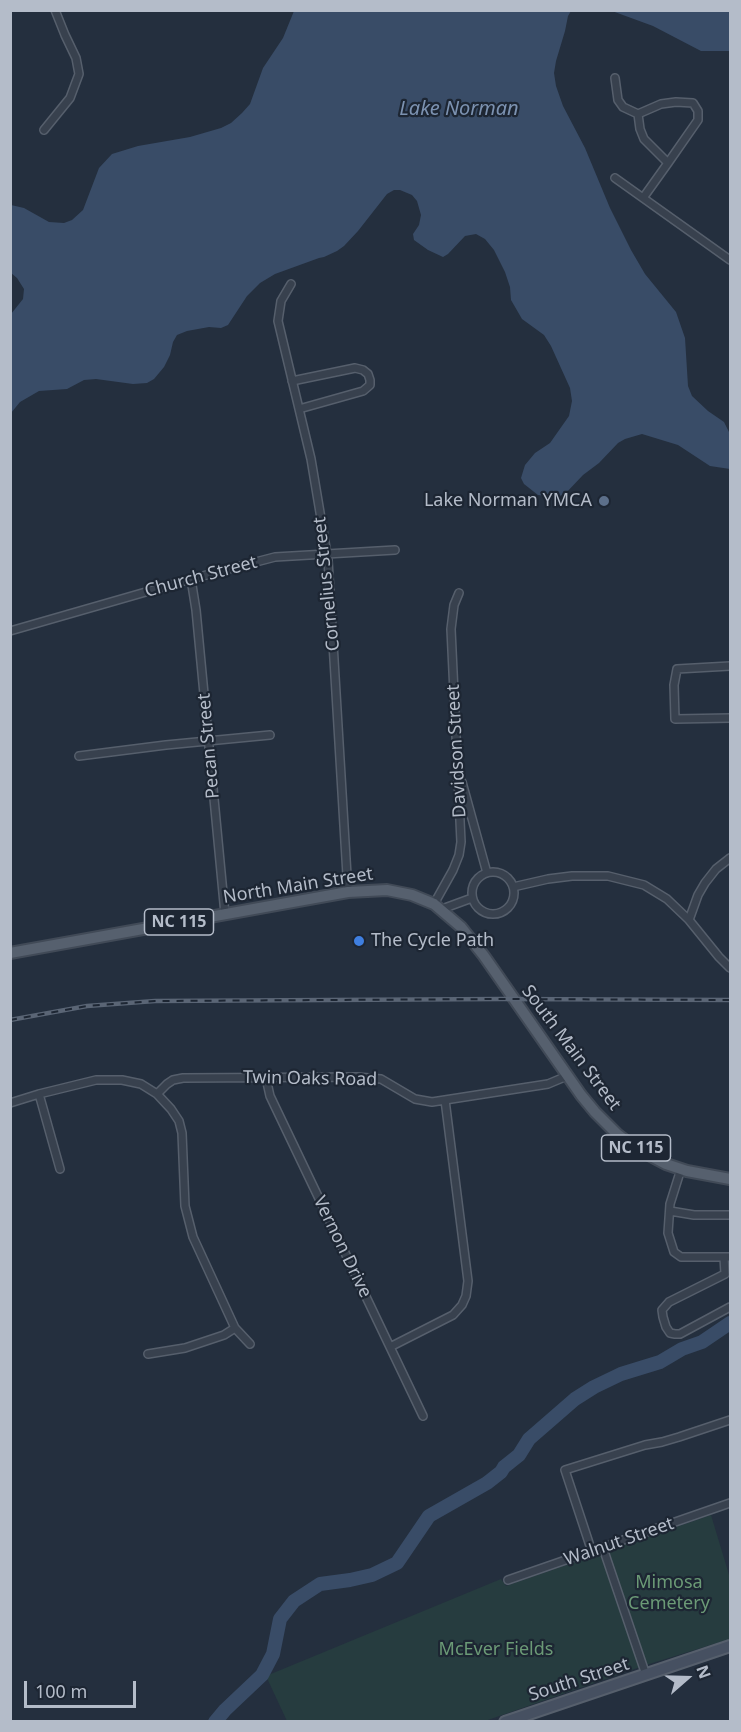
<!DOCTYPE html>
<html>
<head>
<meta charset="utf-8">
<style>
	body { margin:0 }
	#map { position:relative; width:741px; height:1732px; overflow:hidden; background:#242f3e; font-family:"Noto Sans",sans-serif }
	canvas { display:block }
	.frame { position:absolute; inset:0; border:12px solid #b4bcc9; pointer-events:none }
	.north { position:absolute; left:657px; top:1648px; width:60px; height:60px; -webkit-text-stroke:4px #1d2633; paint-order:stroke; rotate:70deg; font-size:16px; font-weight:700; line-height:24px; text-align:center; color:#b4bcc9 }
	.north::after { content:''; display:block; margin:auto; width:21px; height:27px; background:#b4bcc9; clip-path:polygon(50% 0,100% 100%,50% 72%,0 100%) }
	.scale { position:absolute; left:24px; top:1681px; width:112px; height:27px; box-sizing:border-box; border:3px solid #b4bcc9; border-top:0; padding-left:8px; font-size:18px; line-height:21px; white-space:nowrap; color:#b4bcc9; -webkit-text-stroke:4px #1d2633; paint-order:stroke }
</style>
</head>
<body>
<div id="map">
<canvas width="741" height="1732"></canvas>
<div class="frame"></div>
<div class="north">N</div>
<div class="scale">100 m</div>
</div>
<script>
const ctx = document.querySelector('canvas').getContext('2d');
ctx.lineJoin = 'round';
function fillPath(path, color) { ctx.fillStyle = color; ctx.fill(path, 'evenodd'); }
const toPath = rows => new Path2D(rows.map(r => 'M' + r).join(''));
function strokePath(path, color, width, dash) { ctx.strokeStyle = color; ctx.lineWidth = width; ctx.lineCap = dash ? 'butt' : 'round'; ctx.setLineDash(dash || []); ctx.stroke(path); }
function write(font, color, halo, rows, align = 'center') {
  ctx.font = font + ' "Noto Sans",sans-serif'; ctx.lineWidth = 4.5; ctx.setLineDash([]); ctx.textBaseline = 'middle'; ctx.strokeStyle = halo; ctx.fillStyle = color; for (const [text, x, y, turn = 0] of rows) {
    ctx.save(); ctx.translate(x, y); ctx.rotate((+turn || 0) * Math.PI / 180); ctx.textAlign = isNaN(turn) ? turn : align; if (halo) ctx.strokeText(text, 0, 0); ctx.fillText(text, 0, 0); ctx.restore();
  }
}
fillPath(toPath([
	[711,1515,730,1578,730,1639,646,1665,485,1721,287,1721,266,1676,501,1579,506,1586]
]), '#263c3f');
fillPath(toPath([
	[294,11,571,11,568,16,565,31,556,61,554,73,556,86,563,106,585,148,610,208,631,250,645,274,676,312,685,338,688,386,692,396,708,411,724,422,730,434,730,469,710,466,678,445,642,434,625,439,618,443,599,463,583,475,565,494,557,497,538,495,524,484,521,478,525,465,535,453,550,443,569,416,572,401,570,388,551,346,544,335,522,319,511,300,510,287,505,272,494,250,485,239,476,234,465,236,448,254,443,257,428,250,414,240,413,234,419,225,421,215,417,201,412,195,400,190,394,190,387,194,358,231,344,246,337,251,324,257,319,258,275,274,260,283,247,296,228,325,221,328,209,327,187,331,177,335,173,342,170,355,164,367,154,379,147,383,133,384,96,379,84,380,67,389,39,391,20,402,11,413,11,314,23,299,24,289,17,278,11,273,11,205,24,208,49,222,64,223,72,220,83,210,99,168,112,154,138,146,190,137,221,128,231,123,242,113,250,104,263,68,283,38],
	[612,11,730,11,730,51,701,51,653,26]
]), '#394c67');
strokePath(toPath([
	[215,1722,225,1710,262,1675,273,1654,280,1619,294,1601,320,1584,350,1580,372,1575,397,1563,429,1516,487,1483,501,1472,504,1467,519,1455,529,1439,575,1399,594,1387,621,1374,660,1362,682,1349,702,1342,730,1323]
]), '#394c67', 14);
const street = toPath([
	[615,78,618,100,623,107,638,114],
	[44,130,70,98,79,74,76,58,65,35,55,10],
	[615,178,730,260],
	[643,198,668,163,698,120,698,111,693,103,676,102,661,104,638,114,640,129,644,139,668,163],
	[291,284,281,301,278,321,311,459,328,560,348,892],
	[292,381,355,368,363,370,368,374,370,380,370,385,363,391,299,409],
	[191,579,196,610,225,914],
	[10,631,191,579,275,557,395,550],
	[730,666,677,669,674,685,675,719,730,718],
	[79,756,166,745,270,735],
	[462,782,487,873],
	'472 893a21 21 0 1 1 42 0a21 21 0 1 1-42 0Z',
	[513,887,548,879,572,876,608,876,644,885,667,899,689,920,719,957,730,968],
	[434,904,453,870,459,855,461,842,451,629,454,605,459,593],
	[442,909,472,898],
	[689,920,698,895,705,883,716,869,730,858],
	[266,1078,270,1096,423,1416],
	[39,1094,60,1169],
	[157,1094,167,1084,173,1080,183,1078,357,1077,381,1079,415,1099,432,1102,548,1084,567,1076],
	[10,1103,39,1094,96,1080,122,1080,141,1084,157,1094,171,1109,179,1121,182,1133,185,1206,193,1237,235,1328,250,1344],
	[681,1169,670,1204,668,1233,674,1252,681,1257,730,1257],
	[670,1211,694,1215,730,1215],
	[724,1257,725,1274],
	[725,1274,669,1302,662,1310,663,1317,666,1327,670,1333,675,1334,680,1334,730,1307],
	[390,1347,453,1315,462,1305,466,1296,468,1281,445,1100],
	[148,1354,185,1348,224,1335,235,1328],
	[603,1548,646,1675],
	[592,1552,565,1470,645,1445,662,1442,679,1437,730,1420],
	[508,1580,730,1503]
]);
const secondary = toPath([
	[505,1722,730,1646]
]);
const primary = toPath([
	[10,953,348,892,387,890,412,895,434,904,461,927,484,956,581,1095,595,1112,617,1134,634,1147,666,1164,687,1171,730,1179]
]);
strokePath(street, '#565f6c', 10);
strokePath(secondary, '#565f6c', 14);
strokePath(primary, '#414a57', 14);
strokePath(street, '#38414e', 7);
strokePath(secondary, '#465061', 10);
strokePath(primary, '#56606e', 10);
const rail = toPath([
	[10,1020,87,1006,155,1001,503,999,730,1000]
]);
strokePath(rail, '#5a6575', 4.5);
strokePath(rail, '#1d2633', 2, [7]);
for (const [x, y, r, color] of [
	[604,501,6,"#5c6f8a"],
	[359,941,6,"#3f7fe0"]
]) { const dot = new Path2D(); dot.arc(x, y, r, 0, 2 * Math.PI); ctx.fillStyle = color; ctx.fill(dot); strokePath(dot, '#1d2633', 2); }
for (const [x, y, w] of [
	[179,922,69],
	[636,1148,69]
]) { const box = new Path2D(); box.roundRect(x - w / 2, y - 13, w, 26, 4.5); ctx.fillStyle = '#1d2633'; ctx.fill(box); strokePath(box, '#b4bcc9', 1.5); }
write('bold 16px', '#b4bcc9', null, [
	["NC 115",179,922],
	["NC 115",636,1148]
]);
write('18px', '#b4bcc9', '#1d2633', [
	["Lake Norman YMCA",592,501],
	["The Cycle Path",371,941,"left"]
], 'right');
write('18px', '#b4bcc9', '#1d2633', [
	["Church Street",201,577,-15],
	["Cornelius Street",327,584,-96],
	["Pecan Street",209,746,-95],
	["Davidson Street",457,751,-93],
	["North Main Street",298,886,-9],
	["South Main Street",571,1048,53],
	["Twin Oaks Road",310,1079,1],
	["Vernon Drive",342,1247,64],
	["Walnut Street",619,1542,-19],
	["South Street",579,1680,-18]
]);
write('18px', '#6b9a76', '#1d2633', [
	["Mimosa",669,1583],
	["Cemetery",669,1604],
	["McEver Fields",496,1650]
]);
write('italic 20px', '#7c92b1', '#1d2633', [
	["Lake Norman",459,109]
]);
</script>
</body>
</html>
